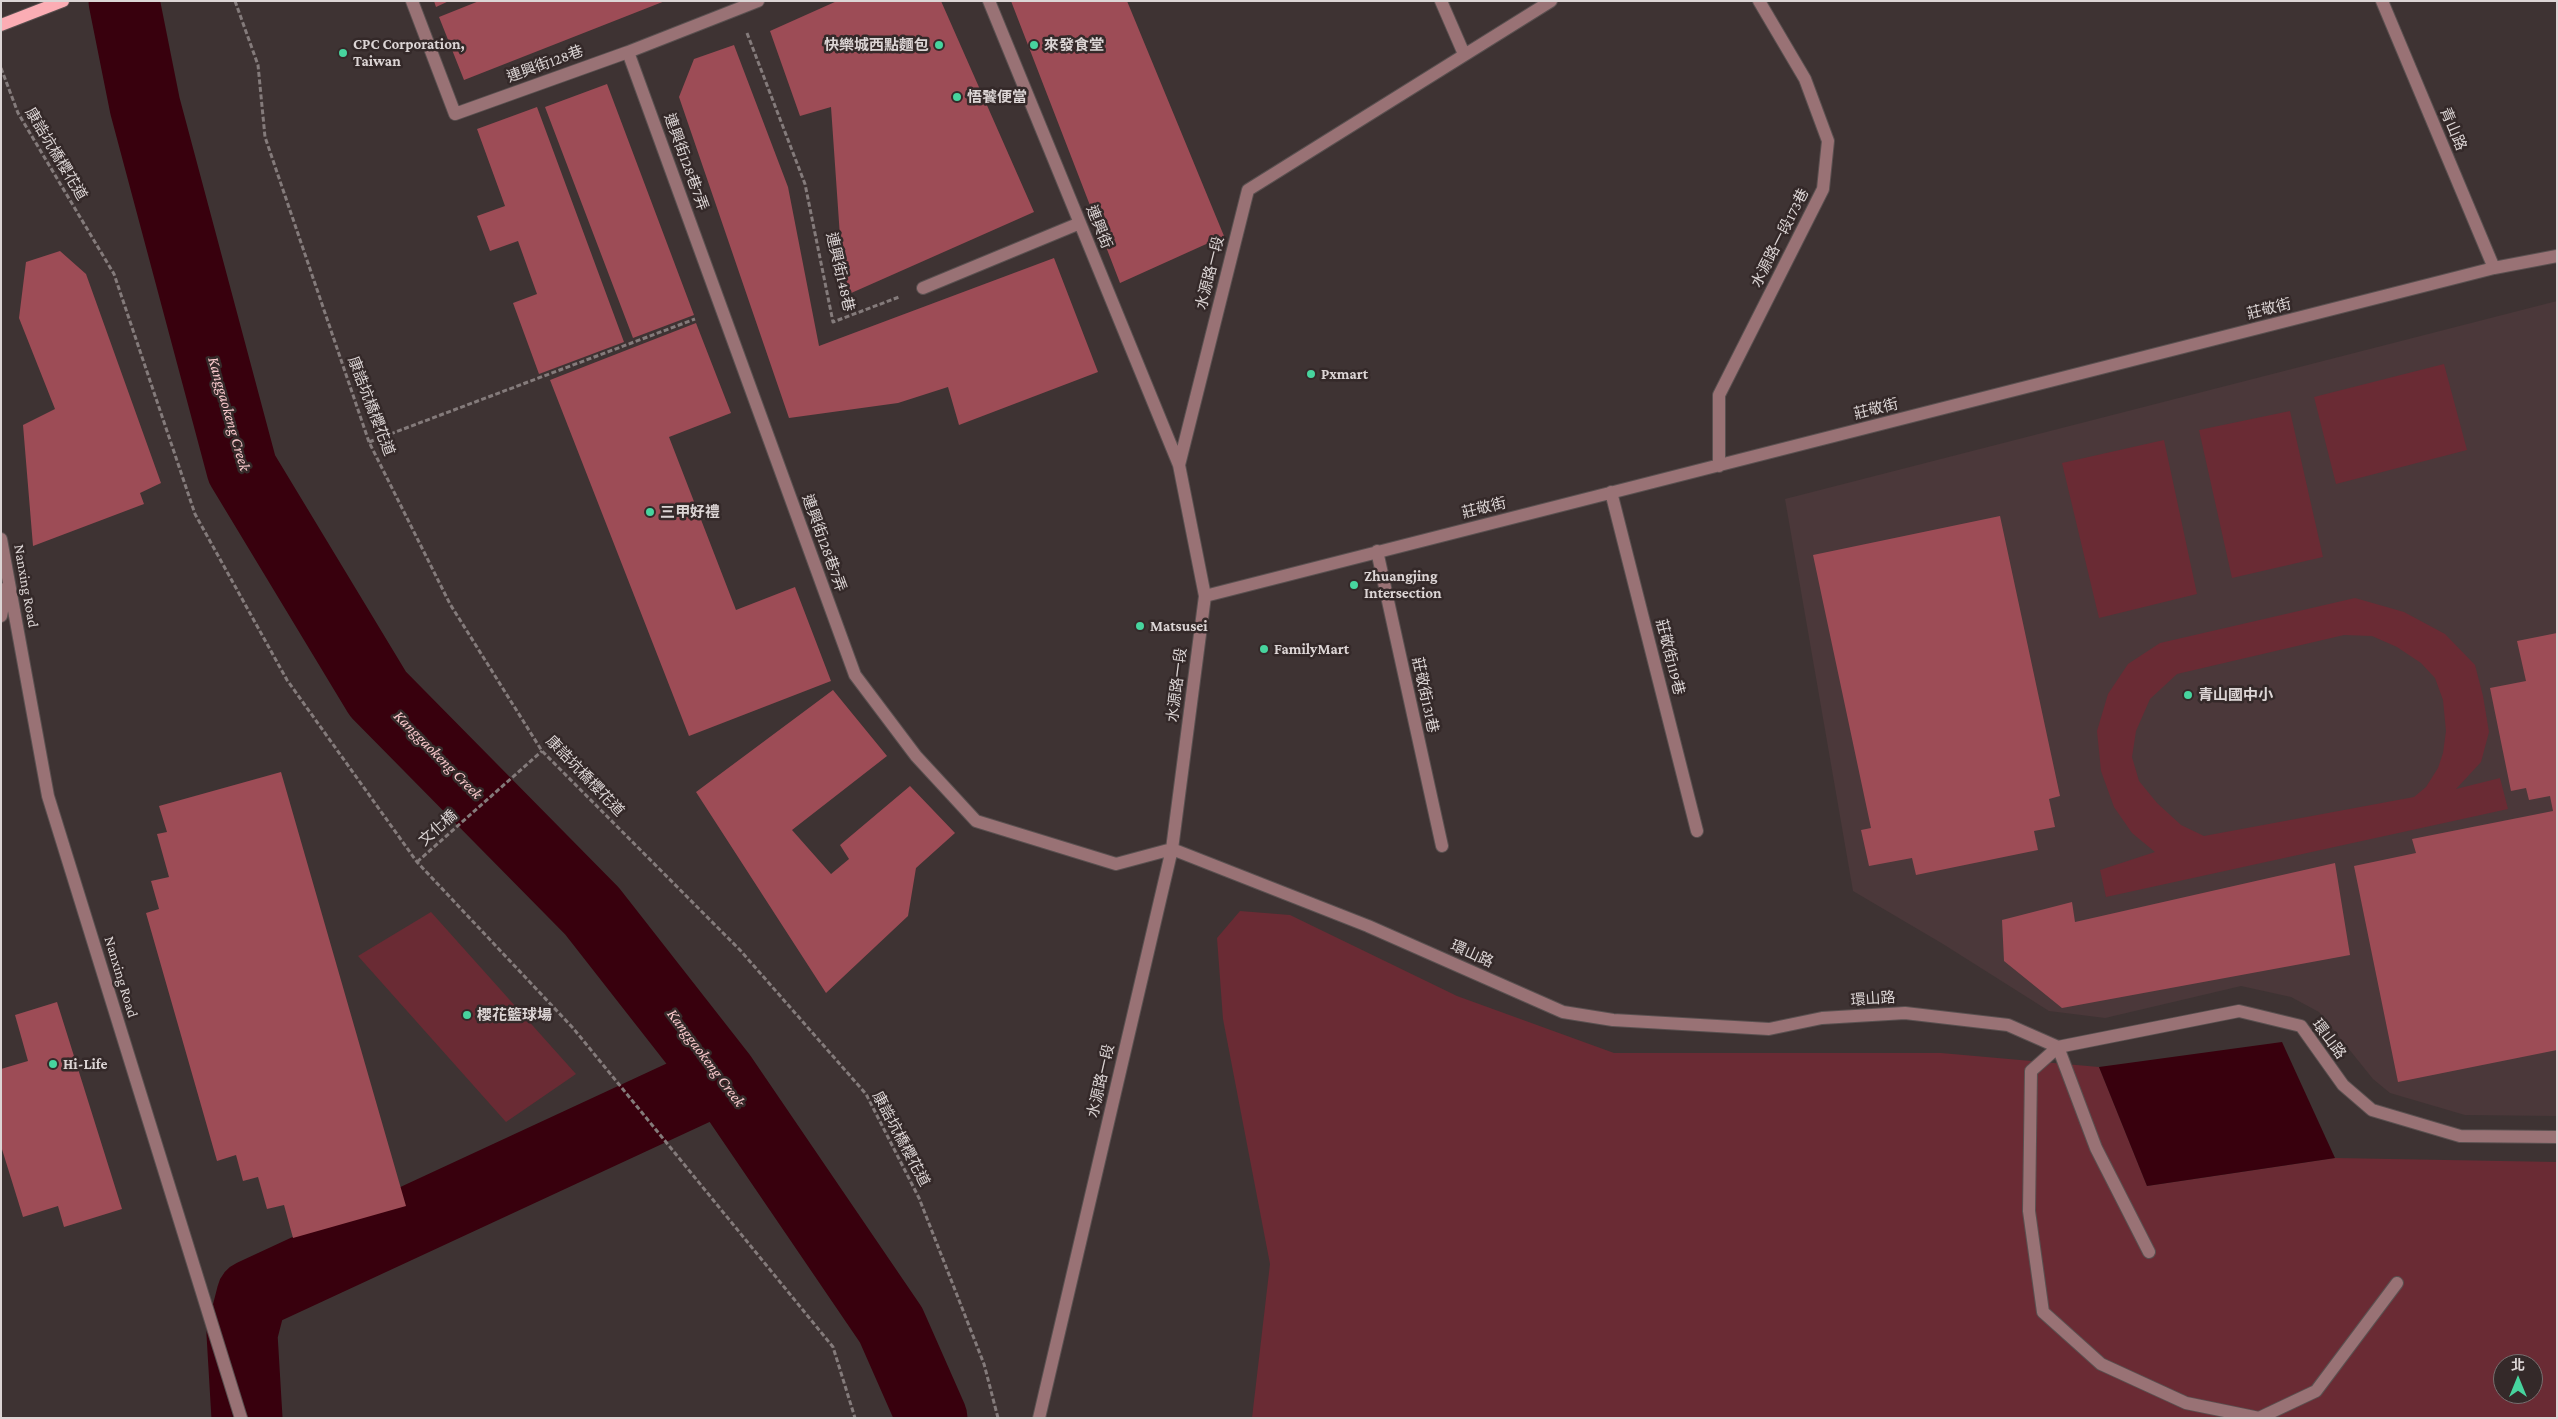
<!DOCTYPE html>
<html>
<head>
<meta charset="utf-8">
<style>
	body { margin:0 }
	#map { position:relative; width:2558px; height:1419px; overflow:hidden; background:#3e3333; font-family:"Crimson Pro","Noto Sans TC",serif }
	canvas { display:block }
	.frame { position:absolute; inset:0; border:2px solid #dcd5d5; pointer-events:none }
	.north { position:absolute; left:2493px; top:1354px; width:50px; height:50px; box-sizing:border-box; background:#342929; border:1px solid #776e6e; border-radius:50%; rotate:0deg; font-size:14px; font-weight:700; line-height:20px; text-align:center; color:#dcd5d5 }
	.north::after { content:''; display:block; margin:auto; width:18px; height:22px; background:#47d49e; clip-path:polygon(50% 0,100% 100%,50% 72%,0 100%) }
</style>
</head>
<body>
<div id="map">
<canvas width="2558" height="1419"></canvas>
<div class="frame"></div>
<div class="north">北</div>
</div>
<script>
const ctx = document.querySelector('canvas').getContext('2d');
ctx.lineJoin = 'round';
function fillPath(path, color) { ctx.fillStyle = color; ctx.fill(path, 'evenodd'); }
const toPath = rows => new Path2D(rows.map(r => 'M' + r).join(''));
function strokePath(path, color, width, dash) { ctx.strokeStyle = color; ctx.lineWidth = width; ctx.lineCap = dash ? 'butt' : 'round'; ctx.setLineDash(dash || []); ctx.stroke(path); }
function write(font, color, halo, rows, align = 'center') {
  ctx.font = font + ' "Crimson Pro","Noto Sans TC",serif'; ctx.lineWidth = 5; ctx.setLineDash([]); ctx.textBaseline = 'middle'; ctx.strokeStyle = halo; ctx.fillStyle = color; for (const [text, x, y, turn = 0] of rows) {
    ctx.save(); ctx.translate(x, y); ctx.rotate((+turn || 0) * Math.PI / 180); ctx.textAlign = isNaN(turn) ? turn : align; if (halo) ctx.strokeText(text, 0, 0); ctx.fillText(text, 0, 0); ctx.restore();
  }
}
fillPath(toPath([
	[2557,301,2557,1116,2465,1115,2390,1093,2373,1079,2319,1012,2291,997,2241,986,2105,1018,2049,1011,1943,944,1853,891,1785,499]
]), '#4b383a');
fillPath(toPath([
	[2444,364,2467,450,2336,484,2314,397],
	[2290,411,2323,557,2232,578,2199,430],
	[2164,440,2197,594,2099,618,2062,463],
	[2355,598,2404,612,2445,634,2475,665,2483,696,2489,732,2481,762,2456,789,2500,778,2508,809,2106,897,2100,870,2155,852,2132,833,2114,807,2101,771,2097,731,2108,694,2128,664,2160,643],
	[2344,635,2372,636,2397,647,2421,663,2435,678,2443,700,2446,731,2443,753,2438,768,2426,787,2414,797,2204,836,2181,825,2157,803,2139,781,2132,757,2136,731,2150,699,2177,674],
	[1240,911,1290,915,1457,996,1614,1053,1941,1053,2099,1067,2147,1186,2335,1158,2557,1162,2557,1418,1252,1418,1270,1264,1223,1019,1217,938],
	[2503,1364,2533,1364,2533,1394,2503,1394],
	[431,912,576,1074,506,1122,358,956]
]), '#6a2b34');
fillPath(toPath([
	[2282,1042,2335,1158,2147,1186,2099,1067]
]), '#38000d');
strokePath(toPath([
	[124,1,145,106,242,469,378,694,592,911,722,1077,891,1325,932,1418],
	[247,1418,242,1334,252,1295,722,1077]
]), '#38000d', 71);
fillPath(toPath([
	[434,1,449,1,436,7],
	[479,1,665,1,464,80,439,17],
	[837,1,941,1,1034,212,849,294,841,251,831,107,800,116,770,31],
	[1011,1,1127,1,1224,236,1120,283],
	[734,45,788,187,819,346,1054,258,1098,372,959,425,948,387,898,403,789,418,679,97,694,59],
	[607,84,694,315,633,338,545,107],
	[537,107,624,342,539,374,513,303,537,294,518,241,490,251,477,216,505,206,477,129],
	[60,251,86,274,161,483,140,493,144,504,33,546,23,425,55,409,19,318,26,262],
	[696,323,731,413,669,437,736,610,795,587,831,681,689,736,550,380],
	[2000,516,2060,796,2049,799,2055,827,2034,831,2038,850,1916,875,1912,858,1869,866,1861,830,1871,828,1813,555],
	[2557,633,2557,1050,2398,1082,2354,866,2416,853,2412,839,2553,811,2550,796,2529,800,2526,788,2511,791,2490,688,2526,681,2517,641],
	[833,690,887,756,792,830,831,874,849,859,840,845,910,786,955,833,916,868,908,916,826,993,696,792],
	[281,772,406,1206,293,1238,284,1205,267,1209,258,1177,243,1181,236,1155,217,1161,146,913,159,909,151,881,169,877,157,834,167,832,159,806],
	[2335,863,2350,955,2062,1008,2004,961,2002,920,2072,902,2075,922],
	[57,1002,122,1209,64,1227,58,1206,23,1217,1,1146,1,1069,28,1061,15,1015]
]), '#9d4c56');
const minor = toPath([
	[412,1,455,114,628,52,758,1],
	[989,1,1179,465],
	[1441,1,1464,54],
	[2382,1,2494,268],
	[628,52,855,675,916,756,976,821,1116,864,1172,849,1368,926,1563,1012,1613,1020,1769,1029,1822,1018,1905,1013,2008,1025,2058,1047,2239,1011,2301,1026,2343,1085,2372,1110,2460,1136,2557,1137],
	[923,288,1080,223],
	[1719,466,1719,395,1823,189,1828,141,1805,79,1759,1],
	[1611,492,1697,831],
	[1,539,48,796,241,1418],
	[1377,551,1442,846],
	[1205,596,2494,268,2557,256],
	[1,616,7,587],
	[2149,1252,2096,1148,2058,1047,2031,1071,2029,1211,2043,1312,2101,1364,2186,1403,2259,1418,2316,1391,2397,1283],
	[1039,1418,1172,849,1205,596,1179,465,1248,190,1551,1]
]);
const major = toPath([
	[1,25,63,1]
]);
strokePath(minor, '#5a5050', 14);
strokePath(major, '#5a5050', 14);
strokePath(toPath([
	[235,1,258,65,265,137,369,442,450,604,542,751,740,950,866,1094,919,1198,984,1364,998,1418],
	[747,33,805,184,833,322,899,297],
	[1,68,18,113,114,274,195,514,287,680,417,862,573,1028,833,1347,855,1418],
	[369,442,695,319],
	[417,862,542,751]
]), '#847b7b', 3, [5, 2.5]);
strokePath(minor, '#997275', 12);
strokePath(major, '#fbadb4', 12);
for (const [x, y, r, color] of [
	[939,45,5,"#47d49e"],
	[1034,45,5,"#47d49e"],
	[343,53,5,"#47d49e"],
	[957,97,5,"#47d49e"],
	[1311,374,5,"#47d49e"],
	[650,512,5,"#47d49e"],
	[1354,585,5,"#47d49e"],
	[1140,626,5,"#47d49e"],
	[1264,649,5,"#47d49e"],
	[2188,695,5,"#47d49e"],
	[467,1015,5,"#47d49e"],
	[53,1064,5,"#47d49e"]
]) { const dot = new Path2D(); dot.arc(x, y, r, 0, 2 * Math.PI); ctx.fillStyle = color; ctx.fill(dot); strokePath(dot, '#342929', 2); }
write('bold 15px', '#dcd5d5', '#342929', [
	["CPC Corporation,",353,44],
	["Taiwan",353,61],
	["快樂城西點麵包",929,45,"right"],
	["來發食堂",1044,45],
	["悟饕便當",967,97],
	["Pxmart",1321,374],
	["三甲好禮",660,512],
	["Zhuangjing",1364,576],
	["Intersection",1364,593],
	["Matsusei",1150,626],
	["FamilyMart",1274,649],
	["青山國中小",2198,695],
	["櫻花籃球場",477,1015],
	["Hi-Life",63,1064]
], 'left');
write('15px', '#dcd5d5', '#342929', [
	["連興街128巷",545,64,-20],
	["青山路",2453,129,67],
	["康誥坑橋櫻花道",56,154,59],
	["連興街128巷7弄",686,162,70],
	["連興街",1099,227,68],
	["水源路一段173巷",1780,238,-63],
	["連興街148巷",840,272,77],
	["水源路一段",1210,273,-76],
	["莊敬街",2269,309,-14],
	["康誥坑橋櫻花道",371,406,69],
	["莊敬街",1876,409,-14],
	["莊敬街",1484,508,-14],
	["連興街128巷7弄",824,543,70],
	["Nanxing Road",26,586,80],
	["莊敬街119巷",1670,657,76],
	["水源路一段",1177,685,-83],
	["莊敬街131巷",1425,695,78],
	["康誥坑橋櫻花道",585,776,46],
	["文化橋",438,828,-42],
	["環山路",1472,954,24],
	["Nanxing Road",121,977,73],
	["環山路",1873,999,-4],
	["環山路",2329,1039,53],
	["水源路一段",1101,1081,-77],
	["康誥坑橋櫻花道",901,1139,62]
]);
write('italic 16px', '#f8c8cb', '#342929', [
	["Kanggaokeng Creek",229,414,74],
	["Kanggaokeng Creek",438,755,45],
	["Kanggaokeng Creek",706,1058,53]
]);
</script>
</body>
</html>
